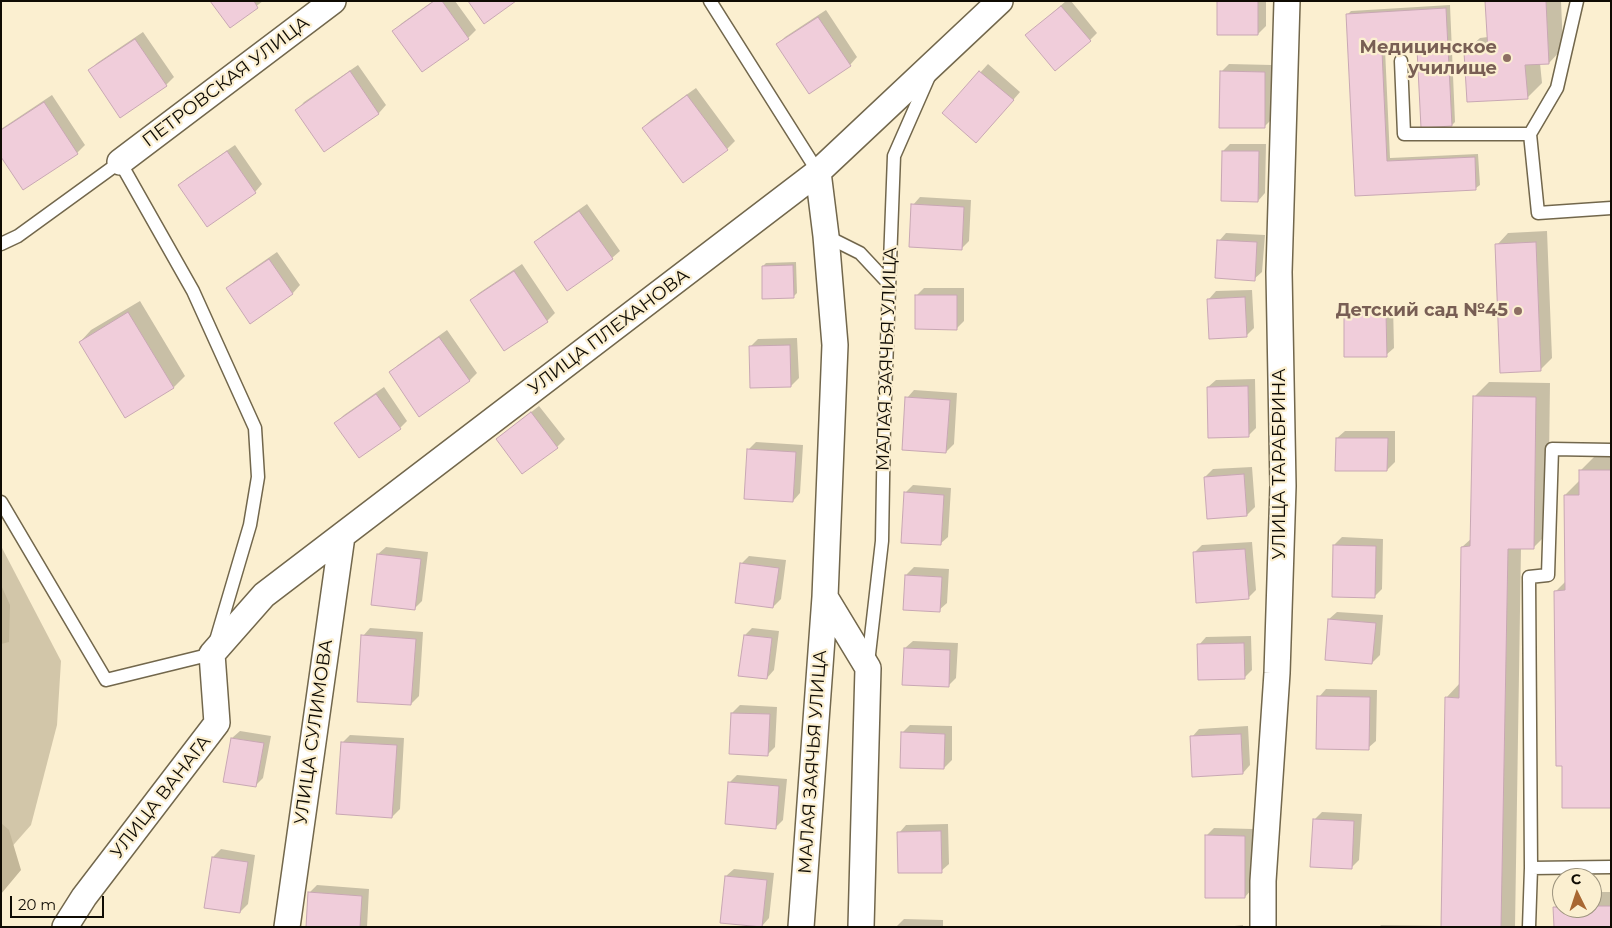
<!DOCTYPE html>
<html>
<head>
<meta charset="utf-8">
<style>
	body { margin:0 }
	#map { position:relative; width:1612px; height:928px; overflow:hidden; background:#fbefd0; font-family:Montserrat,sans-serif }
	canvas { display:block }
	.frame { position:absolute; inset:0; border:2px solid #0f0b03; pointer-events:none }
	.north { position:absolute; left:1552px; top:868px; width:50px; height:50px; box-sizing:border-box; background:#fbefd0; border:1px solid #9d947e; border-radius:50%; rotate:356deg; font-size:14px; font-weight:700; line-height:20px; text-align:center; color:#0f0b03 }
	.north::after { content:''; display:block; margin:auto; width:18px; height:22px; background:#a86732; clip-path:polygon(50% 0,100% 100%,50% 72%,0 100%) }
	.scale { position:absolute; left:10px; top:896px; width:94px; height:22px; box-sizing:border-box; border:2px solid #0f0b03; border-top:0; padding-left:6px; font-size:15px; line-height:18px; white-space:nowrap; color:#0f0b03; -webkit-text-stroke:4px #fbefd0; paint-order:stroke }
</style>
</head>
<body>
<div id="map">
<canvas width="1612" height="928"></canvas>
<div class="frame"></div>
<div class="north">С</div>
<div class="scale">20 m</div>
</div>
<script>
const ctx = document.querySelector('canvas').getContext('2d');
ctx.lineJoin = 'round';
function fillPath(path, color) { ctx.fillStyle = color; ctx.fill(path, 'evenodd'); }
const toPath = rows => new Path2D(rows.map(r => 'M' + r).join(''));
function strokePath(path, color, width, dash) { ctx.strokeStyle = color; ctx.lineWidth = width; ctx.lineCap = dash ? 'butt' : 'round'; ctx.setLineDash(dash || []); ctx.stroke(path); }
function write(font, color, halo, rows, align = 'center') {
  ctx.font = font + ' Montserrat,sans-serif'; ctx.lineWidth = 4.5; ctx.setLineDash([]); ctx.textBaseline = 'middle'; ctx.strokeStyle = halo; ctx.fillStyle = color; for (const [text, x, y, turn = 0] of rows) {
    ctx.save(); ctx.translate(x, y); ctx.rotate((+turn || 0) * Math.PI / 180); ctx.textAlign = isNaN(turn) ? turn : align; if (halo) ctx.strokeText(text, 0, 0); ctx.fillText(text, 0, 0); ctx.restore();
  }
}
fillPath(toPath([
	[1,546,61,661,57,725,31,825,1,859]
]), '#d2c6a9');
fillPath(toPath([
	[1,585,10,605,9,642,1,644],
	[1,823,9,830,21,870,1,894]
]), '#c3b799');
fillPath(toPath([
	[212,1,263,1,230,26],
	[433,1,455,1,476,30,468,38,394,31,402,23],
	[1066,1,1071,1,1097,33,1090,40,1035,28],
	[1218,1,1266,1,1266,26,1258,34],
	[1486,1,1561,1,1563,48,1549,63,1540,63,1542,83,1527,98,1465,52,1480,38,1488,37],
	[1450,5,1455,122,1452,125,1418,47,1385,49,1390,158,1478,154,1480,185,1476,188,1357,195,1348,14,1351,11],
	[826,10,857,57,850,65,778,44,785,37],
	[143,32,174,77,166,85,121,116,89,71,97,63],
	[988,64,1020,92,984,134,944,113],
	[1229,64,1272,65,1272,119,1264,127,1221,72],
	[358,65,386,105,379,113,325,150,297,110,304,102],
	[696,88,735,141,727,149,683,182,643,128,651,120],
	[52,95,85,145,77,153,1,155,1,129],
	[1230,144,1266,144,1265,193,1258,201,1223,151],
	[235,145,262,184,255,192,180,185,187,178],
	[920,197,971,200,969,241,962,248,913,205],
	[587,204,620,251,612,258,535,242,543,235],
	[1547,231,1552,358,1540,370,1497,245,1508,233],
	[1226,233,1265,235,1262,272,1254,279,1219,241],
	[277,252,300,285,293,293,251,322,227,288,235,281],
	[796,262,797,293,793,297,763,266,766,263],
	[522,264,555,313,547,321,504,350,471,300,479,293],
	[924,288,964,288,964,321,957,328,916,296],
	[1252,290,1254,328,1246,336,1209,299,1216,291],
	[140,301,185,376,174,387,80,342,91,330],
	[1393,305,1394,348,1386,355,1345,313,1353,306],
	[447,330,477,373,470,380,420,415,390,373,398,365],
	[797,338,799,378,791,386,750,347,758,339],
	[1255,379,1256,428,1248,436,1208,387,1216,380],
	[1489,382,1550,383,1548,533,1533,548,1521,548,1515,927,1379,927,1381,925,1442,926,1446,698,1460,683,1462,547,1472,538,1474,397],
	[384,387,407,421,400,428,336,423,344,415],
	[914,390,957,393,954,444,946,452,907,398],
	[539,406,565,439,557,447,497,439],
	[1345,431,1395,431,1395,462,1387,470,1337,438],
	[756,442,803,445,800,493,793,501,748,450],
	[1595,456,1611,456,1611,807,1556,591,1566,581,1565,495,1580,480,1580,471],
	[1252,467,1255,507,1247,515,1205,477,1213,469],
	[913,485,951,488,948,537,940,544,905,493],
	[1342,537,1383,539,1382,589,1374,597,1334,545],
	[1252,542,1256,590,1248,598,1194,553,1202,545],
	[386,547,428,552,422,601,414,609,378,554],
	[749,556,786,560,781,599,773,607,742,563],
	[914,567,949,569,947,603,939,610,905,608,906,575],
	[1337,612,1383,615,1380,655,1372,663,1329,619],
	[370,628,423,632,419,696,411,704,363,636],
	[752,628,779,631,774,670,767,678,745,635],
	[1251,636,1252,670,1244,678,1199,645,1206,637],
	[913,641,958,643,956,678,948,686,905,648],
	[1326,689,1377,690,1376,741,1368,748,1319,697],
	[740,705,777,707,775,747,768,754,732,713],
	[910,725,952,726,952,760,944,768,902,733],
	[1248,726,1250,765,1243,773,1192,737,1199,729],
	[240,731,271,736,263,778,255,786,232,738],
	[350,735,404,738,400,809,392,817,343,742],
	[737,775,787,779,783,820,776,827,729,783],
	[1322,812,1362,814,1359,860,1351,868,1314,820],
	[948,824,949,864,941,871,899,833,906,825],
	[1214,828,1253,829,1252,889,1245,897,1206,836],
	[221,849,255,855,248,904,240,912,206,906,213,857],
	[734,869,774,873,769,918,762,926,726,876],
	[317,885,369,889,367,927,307,927,310,892],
	[1592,892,1611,892,1611,927,1555,907,1562,900,1562,908,1592,908],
	[904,919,943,920,943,927,896,927],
	[1243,925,1243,927,1226,927]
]), '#0003');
const building = toPath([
	[210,1,254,1,258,8,230,28,210,1],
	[434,1,442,1,469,39,422,72,392,31,434,1],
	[468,1,516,1,484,24,468,1],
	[1217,1,1258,1,1258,35,1217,35,1217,1],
	[1485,1,1546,1,1549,64,1525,65,1528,99,1467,102,1464,52,1488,51,1485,1],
	[1061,6,1091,41,1055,71,1025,35,1061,6],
	[1446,8,1452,126,1421,128,1417,49,1382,51,1387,161,1475,157,1476,190,1355,196,1346,14,1446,8],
	[818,17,851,66,809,94,776,44,818,17],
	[135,39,167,86,120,118,88,70,135,39],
	[350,71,379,114,324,152,295,110,350,71],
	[979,71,1014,100,976,143,942,113,979,71],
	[1220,71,1265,72,1265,128,1219,128,1220,71],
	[687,95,728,150,683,183,642,128,687,95],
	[44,102,78,154,23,190,1,157,1,130,44,102],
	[227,151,256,193,207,227,178,185,227,151],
	[1222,151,1259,151,1258,202,1221,201,1222,151],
	[911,204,964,207,962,250,909,247,911,204],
	[579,211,613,259,567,291,534,242,579,211],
	[1217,240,1257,242,1255,281,1215,278,1217,240],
	[1536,242,1541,371,1500,373,1495,244,1536,242],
	[269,259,293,294,250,324,226,288,269,259],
	[793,265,794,298,762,299,762,266,793,265],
	[514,271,548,322,504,351,470,300,514,271],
	[915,295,957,295,957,330,915,329,915,295],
	[1245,297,1247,337,1209,339,1207,299,1245,297],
	[128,312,174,388,125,418,79,342,128,312],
	[1344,313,1386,313,1387,357,1344,357,1344,313],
	[439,337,470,381,419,417,389,372,439,337],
	[790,345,791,387,750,388,749,346,790,345],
	[1248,386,1249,437,1208,438,1207,387,1248,386],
	[376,394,401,429,359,458,334,423,376,394],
	[1473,396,1536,397,1534,549,1508,549,1501,927,1441,927,1445,697,1459,698,1461,547,1470,546,1473,396],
	[905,397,950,400,946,453,902,450,905,397],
	[531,412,558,448,522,474,496,439,531,412],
	[1336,438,1388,438,1387,471,1335,471,1336,438],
	[747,449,796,452,793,502,744,499,747,449],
	[1579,470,1611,470,1611,808,1562,808,1562,766,1556,766,1554,591,1565,590,1564,495,1579,495,1579,470],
	[1244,474,1247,516,1207,519,1204,477,1244,474],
	[904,492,944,495,941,545,901,543,904,492],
	[1333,545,1376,546,1375,598,1332,597,1333,545],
	[1245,549,1249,599,1196,603,1193,552,1245,549],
	[377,554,421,559,415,610,371,605,377,554],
	[740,563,779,568,773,608,735,603,740,563],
	[905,575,942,577,940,612,903,610,905,575],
	[1328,619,1376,623,1372,664,1325,660,1328,619],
	[361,635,416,639,411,705,357,702,361,635],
	[744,635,772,638,767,679,738,676,744,635],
	[1244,643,1245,679,1198,680,1197,644,1244,643],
	[904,648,950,650,949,687,902,685,904,648],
	[1317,696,1370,697,1369,750,1316,749,1317,696],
	[731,713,770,714,768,756,729,754,731,713],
	[901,732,945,734,944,769,900,768,901,732],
	[1241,734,1243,774,1192,777,1190,736,1241,734],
	[231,738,264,743,256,787,223,782,231,738],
	[341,742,397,745,392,818,336,814,341,742],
	[728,782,779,786,776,829,725,824,728,782],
	[1313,819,1354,821,1352,869,1310,867,1313,819],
	[941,831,942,873,898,873,897,832,941,831],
	[1205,835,1245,836,1245,898,1205,898,1205,835],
	[212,857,248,862,240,913,204,908,212,857],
	[725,876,767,880,762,927,720,923,725,876],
	[308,892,362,896,360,927,306,927,308,892],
	[1592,906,1611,906,1611,927,1554,927,1553,907,1592,908,1592,906]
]);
fillPath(building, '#f0cdda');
strokePath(building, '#c8a7b3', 1);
const service = toPath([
	[710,1,818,172],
	[1401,61,1404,134,1530,134,1557,88,1577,1],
	[1530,134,1538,213,1611,208],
	[826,236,860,253,889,284],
	[1,244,18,236,120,162,193,291,255,428,258,477,250,525,212,654,106,680,1,502],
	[1611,450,1552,449,1548,575,1529,577,1531,868,1611,867],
	[868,663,882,541,884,422,894,156,930,74],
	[1529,927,1531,868]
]);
const minor = toPath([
	[120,162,333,1],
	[825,597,868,668,861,927],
	[65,927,84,897,217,723,212,654,264,595,818,172,1000,1],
	[287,927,342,536],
	[801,927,825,597,835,345,826,236,818,172],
	[1263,927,1263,881,1277,673,1283,486,1279,272,1287,1]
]);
strokePath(service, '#72674c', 15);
strokePath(minor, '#72674c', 28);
strokePath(service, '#fff', 12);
strokePath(minor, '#fff', 25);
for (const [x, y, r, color] of [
	[1507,58,5,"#8d6e63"],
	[1518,311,5,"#8d6e63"]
]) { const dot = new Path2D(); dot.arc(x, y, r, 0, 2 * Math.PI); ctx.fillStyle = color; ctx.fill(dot); strokePath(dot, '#fbefd0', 2); }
write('bold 18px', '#785e54', '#fbefd0', [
	["Медицинское",1497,48],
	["училище",1497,69],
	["Детский сад №45",1508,311]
], 'right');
write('18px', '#0f0b03', '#fbefd0', [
	["ПЕТРОВСКАЯ УЛИЦА",226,82,-37],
	["УЛИЦА ПЛЕХАНОВА",609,332,-37],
	["МАЛАЯ ЗАЯЧЬЯ УЛИЦА",887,359,-88],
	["УЛИЦА ТАРАБРИНА",1280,464,-90],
	["УЛИЦА СУЛИМОВА",314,732,-82],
	["МАЛАЯ ЗАЯЧЬЯ УЛИЦА",813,762,-86],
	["УЛИЦА ВАНАГА",161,797,-52]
]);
</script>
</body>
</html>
